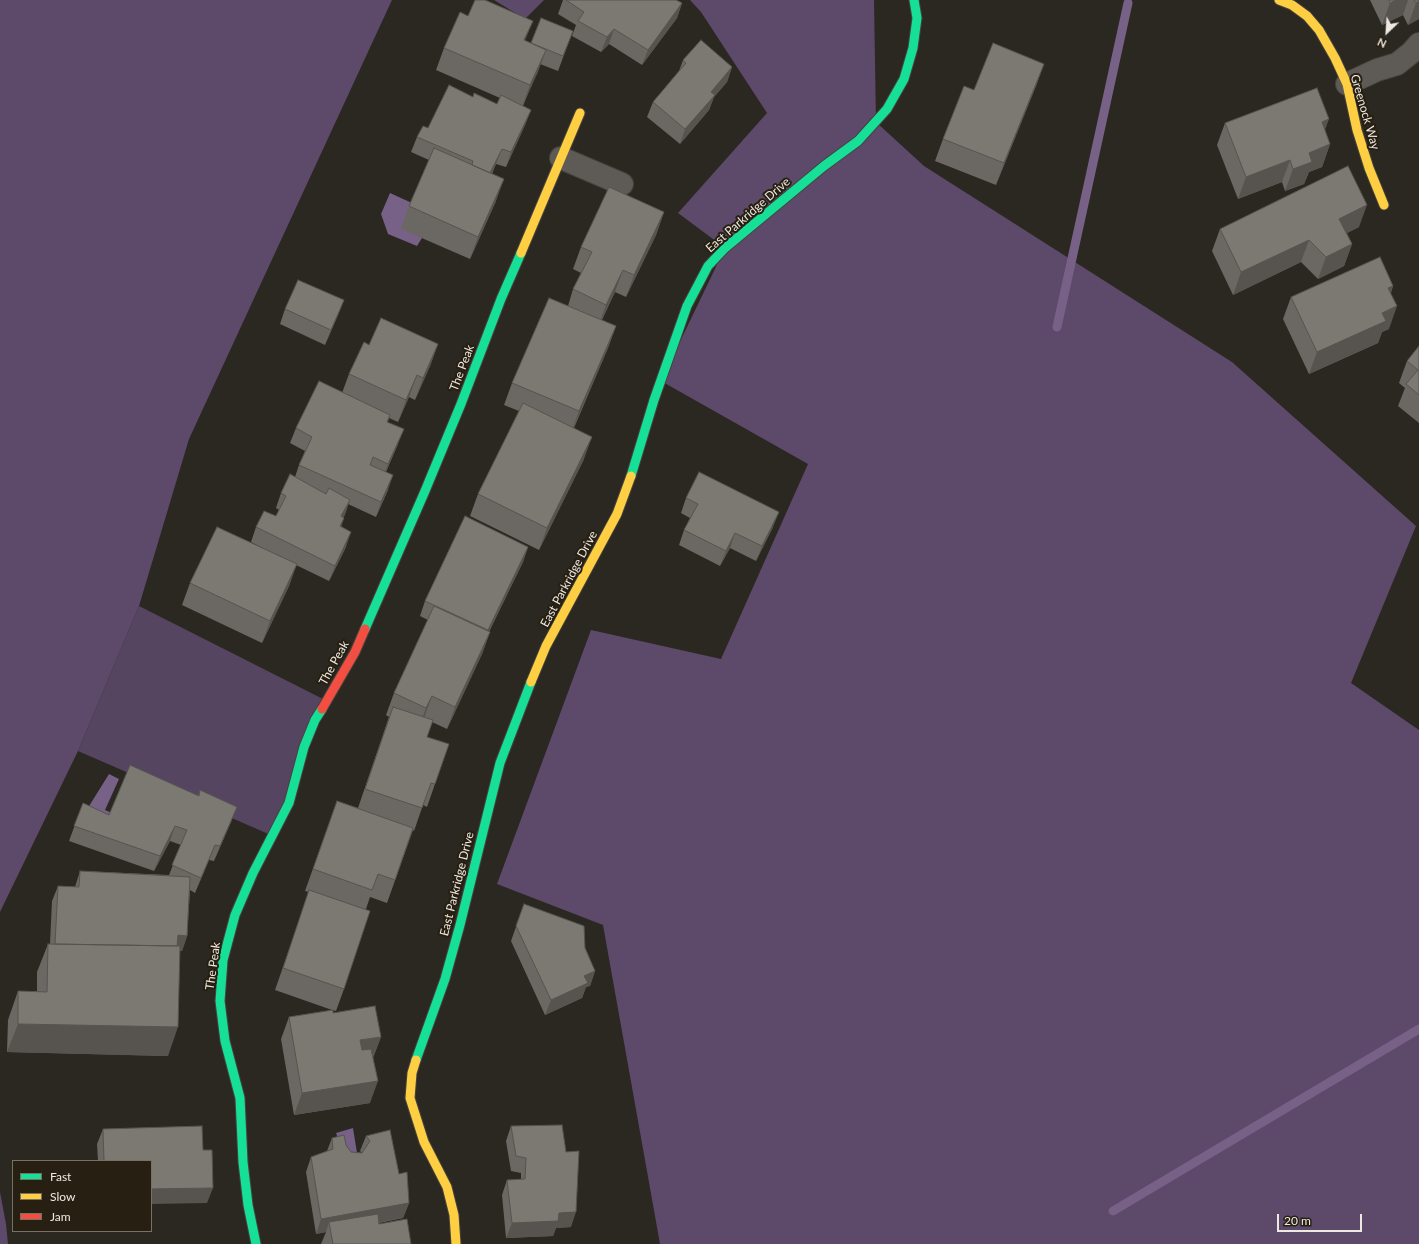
<!DOCTYPE html>
<html>
<head>
<meta charset="utf-8">
<style>
	body { margin:0 }
	#map { position:relative; width:1419px; height:1244px; overflow:hidden; background:#2b2721; font-family:Lato,sans-serif }
	canvas { display:block }
	.legend { position:absolute; left:12px; top:1160px; width:140px; height:72px; box-sizing:border-box; background:#261f12; border:1px solid #767065; margin:0; padding:5px 7px; list-style:none; font-size:12px; color:#efe9e1 }
	.legend li { display:flex; align-items:center; gap:8px; height:20px }
	.legend b { width:20px; border:1px solid #767065 }
	.north { position:absolute; left:1367px; top:12px; width:40px; height:40px; -webkit-text-stroke:3px #261f12; paint-order:stroke; rotate:205deg; font-size:11px; font-weight:700; line-height:16px; text-align:center; color:#efe9e1 }
	.north::after { content:''; display:block; margin:auto; width:14px; height:18px; background:#efe9e1; clip-path:polygon(50% 0,100% 100%,50% 72%,0 100%) }
	.scale { position:absolute; left:1277px; top:1214px; width:85px; height:18px; box-sizing:border-box; border:2px solid #efe9e1; border-top:0; padding-left:5px; font-size:12px; line-height:14px; white-space:nowrap; color:#efe9e1; -webkit-text-stroke:3px #261f12; paint-order:stroke }
</style>
</head>
<body>
<div id="map">
<canvas width="1419" height="1244"></canvas>
<ul class="legend">
<li><b style="height:5px;background:#16e098"></b>Fast</li>
<li><b style="height:5px;background:#ffcf43"></b>Slow</li>
<li><b style="height:5px;background:#f24e42"></b>Jam</li>
</ul>
<div class="north">N</div>
<div class="scale">20 m</div>
</div>
<script>
const ctx = document.querySelector('canvas').getContext('2d');
ctx.lineJoin = 'round';
function fillPath(path, color) { ctx.fillStyle = color; ctx.fill(path, 'evenodd'); }
const toPath = rows => new Path2D(rows.map(r => 'M' + r).join(''));
function strokePath(path, color, width, dash) { ctx.strokeStyle = color; ctx.lineWidth = width; ctx.lineCap = dash ? 'butt' : 'round'; ctx.setLineDash(dash || []); ctx.stroke(path); }
function write(font, color, halo, rows, align = 'center') {
  ctx.font = font + ' Lato,sans-serif'; ctx.lineWidth = 4; ctx.setLineDash([]); ctx.textBaseline = 'middle'; ctx.strokeStyle = halo; ctx.fillStyle = color; for (const [text, x, y, turn = 0] of rows) {
    ctx.save(); ctx.translate(x, y); ctx.rotate((+turn || 0) * Math.PI / 180); ctx.textAlign = isNaN(turn) ? turn : align; if (halo) ctx.strokeText(text, 0, 0); ctx.fillText(text, 0, 0); ctx.restore();
  }
}
fillPath(toPath([
	[139,606,327,701,273,836,78,751]
]), '#554560');
fillPath(toPath([
	[0,0,392,0,189,439,139,606,78,751,0,912],
	[494,0,544,0,525,19],
	[690,0,874,0,876,122,924,166,1232,362,1416,526,1351,683,1419,730,1419,1244,660,1244,603,925,497,884,591,630,721,659,808,464,661,381,725,248,678,213,767,113,701,12],
	[0,1192,6,1224,8,1244,0,1244]
]), '#5d496a');
fillPath(toPath([
	[390,193,412,203,422,238,417,246,388,234,381,214],
	[109,774,119,779,105,810,112,813,97,827,81,819],
	[353,1128,357,1153,345,1159,336,1133]
]), '#776186');
strokePath(toPath([
	[1057,327,1128,3],
	[1113,1211,1419,1029]
]), '#776186', 9);
const street = toPath([
	[1347,84,1377,70,1397,64,1412,52,1419,44],
	[561,158,622,184]
]);
const fast = toPath([
	[631,476,654,400,687,306,708,266,725,248,824,166,858,141,887,109,904,79,913,48,917,18,914,0],
	[365,629,425,491,461,404,501,299,521,253],
	[416,1060,445,979,460,925,500,763,531,682],
	[256,1244,248,1205,243,1162,240,1098,225,1041,220,1001,223,960,235,915,253,873,289,803,304,747,315,720,322,709]
]);
const slow = toPath([
	[1279,0,1292,5,1307,16,1319,30,1335,58,1347,84,1357,130,1369,168,1384,205],
	[521,253,580,113],
	[531,682,546,646,617,514,631,476],
	[416,1060,412,1073,410,1098,424,1142,447,1187,454,1215,456,1244]
]);
const jam = toPath([
	[322,709,355,652,365,629]
]);
strokePath(street, '#47433e', 24);
strokePath(fast, '#47433e', 11);
strokePath(slow, '#47433e', 11);
strokePath(jam, '#47433e', 11);
strokePath(street, '#5e5a55', 22);
strokePath(fast, '#16e098', 9);
strokePath(slow, '#ffcf43', 9);
strokePath(jam, '#f24e42', 9);
fillPath(toPath([
	[563,0,676,0,682,3,677,18,642,65,609,44,601,52,572,36,576,25,558,14],
	[1370,0,1419,0,1419,19,1408,25,1403,15,1382,25],
	[573,31,558,71,540,64,523,106,531,110,525,125,506,167,496,164,492,174,496,201,470,259,401,229,409,206,429,160,411,152,417,137,428,128,473,97,497,104,500,98,436,70,444,48,525,41,531,43],
	[683,60,732,67,727,82,714,97,709,110,680,144,647,117,653,102,679,71],
	[1044,64,1036,86,996,185,935,161,943,139,974,90],
	[1225,123,1325,131,1330,144,1322,167,1309,172,1304,184,1285,191,1282,182,1238,199,1217,145],
	[664,212,656,235,626,297,615,292,602,320,616,326,608,348,574,428,584,459,539,550,470,516,478,494,519,411,504,405,512,383,568,306,573,289,581,273,573,269,581,247],
	[1359,227,1347,233,1352,244,1344,266,1318,279,1301,262,1233,295,1212,251,1220,229],
	[1393,286,1391,293,1389,329,1382,332,1378,343,1309,374,1283,319,1291,297],
	[344,300,338,315,325,345,280,324,285,309],
	[438,344,430,366,415,400,409,397,398,422,389,418,388,422,398,444,386,472,388,490,376,517,348,504,343,517,344,518,341,527,346,547,329,581,296,565,289,586,262,643,182,605,190,583,266,550,251,542,256,527,276,516,279,510,276,508,281,493,295,477,299,465,305,451,290,443,296,428,342,393,349,374,369,345],
	[1419,346,1419,423,1398,406,1405,388,1399,383,1407,361],
	[686,498,773,527,756,561,730,548,720,566,679,545,684,530,690,518,681,513],
	[528,547,523,562,489,632,490,632,482,654,447,729,432,722,427,737,435,784,427,807,423,805,414,831,413,830,387,903,370,897,366,909,344,989,336,1011,333,1010,333,1013,381,1037,373,1058,370,1103,294,1115,281,1039,289,1017,332,1010,275,990,309,892,305,891,337,801,358,808,389,717,386,715,394,693,428,620,420,616,425,601],
	[200,790,237,807,231,822,214,861,209,860,195,893,190,890,187,936,182,951,180,951,168,1056,7,1052,8,1020,18,991,37,991,37,972,48,944,50,944,52,901,58,886,75,887,80,871,169,875,181,845,170,841,154,871,69,841,83,803,109,815,198,796],
	[524,904,585,948,595,971,590,986,586,987,582,998,545,1015,511,941],
	[511,1126,571,1227,556,1228,553,1236,506,1238,502,1195,507,1180,521,1179,521,1173,511,1171,506,1141],
	[103,1129,203,1150,207,1203,151,1161,98,1161,97,1144],
	[366,1136,399,1174,409,1203,403,1218,379,1223,379,1224,411,1244,321,1244,326,1232,316,1234,306,1172,311,1157,327,1151,332,1138,346,1145,351,1152,362,1153,360,1151]
]), '#6b6762');
fillPath(toPath([
	[1396,0,1408,0,1403,15,1382,25,1390,3],
	[1419,1,1419,19,1408,25,1416,3],
	[682,3,677,18,642,65,648,50],
	[533,21,524,43,524,40],
	[614,29,609,44,601,52,607,37],
	[546,50,538,72,522,107,530,85],
	[1044,64,1036,86,996,185,1004,163],
	[732,67,727,82,714,97,709,110,680,144,685,129,711,92],
	[531,110,525,125,506,167,511,152],
	[1329,119,1321,141,1322,122],
	[1330,144,1322,167,1309,172,1304,184,1285,191,1293,169,1309,153],
	[502,149,496,164,484,188,490,173],
	[1290,160,1282,182,1238,199,1246,177],
	[504,179,496,201,470,259,478,237],
	[1367,205,1359,227,1331,241,1339,219],
	[664,212,656,235,626,297,634,275],
	[1309,240,1301,262,1233,295,1241,272],
	[1352,244,1344,266,1318,279,1326,257],
	[623,270,615,292,598,327,606,305],
	[1393,286,1385,308,1388,288],
	[344,300,338,315,325,345,331,330],
	[1397,306,1389,329,1382,332,1378,343,1309,374,1317,352,1382,313],
	[616,326,608,348,571,433,579,411],
	[438,344,430,366,415,400,423,378],
	[417,375,409,397,398,422,406,400],
	[404,429,398,444,382,479,388,464],
	[592,437,584,459,539,550,547,528],
	[393,475,388,490,376,517,381,502],
	[350,500,345,515,335,531,341,516],
	[779,512,773,527,756,561,762,546],
	[351,532,346,547,329,581,335,566],
	[735,533,730,548,720,566,726,551],
	[528,547,523,562,482,645,488,630],
	[297,564,289,586,262,643,270,621],
	[490,632,482,654,447,729,455,707],
	[432,696,424,718,418,730,426,708],
	[237,807,231,822,214,861,220,846],
	[175,826,170,841,154,871,160,856],
	[215,845,209,860,195,893,201,878],
	[178,935,187,936,182,951,172,950],
	[595,971,590,986,586,987,582,998,545,1015,551,1000,584,976],
	[18,1024,178,1027,168,1056,7,1052],
	[381,1037,372,1059,352,1062,360,1040],
	[378,1081,370,1103,294,1115,302,1093],
	[213,1188,207,1203,151,1204,151,1189],
	[409,1203,403,1218,331,1231,329,1222,326,1232,316,1234,321,1219],
	[576,1212,571,1227,556,1228,553,1236,506,1238,512,1223,559,1213]
]), '#575450');
const building = toPath([
	[475,0,485,0,533,21,524,40,546,50,530,85,444,48,460,12,468,16,475,0],
	[566,0,676,0,682,3,648,50,614,29,607,37,578,21,584,12,566,0],
	[1389,0,1396,0,1390,3,1389,0],
	[1414,0,1419,0,1419,1,1416,3,1414,0],
	[541,18,573,31,563,56,531,43,541,18],
	[701,40,732,67,711,92,715,95,685,129,653,102,686,63,683,60,701,40],
	[993,43,1044,64,1004,163,943,139,964,86,974,90,993,43],
	[449,85,473,97,474,93,497,104,501,95,531,110,511,152,502,149,490,173,472,165,473,161,417,137,423,126,428,128,449,85],
	[1317,88,1329,119,1322,122,1330,144,1309,153,1312,162,1293,169,1290,160,1246,177,1225,123,1317,88],
	[434,148,504,179,478,237,409,206,434,148],
	[1348,166,1367,205,1339,219,1352,244,1326,257,1309,240,1241,272,1220,229,1348,166],
	[609,187,664,212,634,275,623,270,606,305,573,289,592,252,581,247,609,187],
	[1380,257,1393,286,1388,288,1397,306,1382,313,1386,321,1317,352,1291,297,1380,257],
	[298,280,344,300,331,330,285,309,298,280],
	[549,298,616,326,579,411,512,383,549,298],
	[381,318,438,344,423,378,417,375,406,400,349,374,364,342,369,345,381,318],
	[1419,346,1419,395,1406,384,1418,370,1407,361,1419,346],
	[319,381,390,415,387,422,404,429,388,464,373,457,370,465,393,475,381,502,299,465,312,437,296,428,319,381],
	[523,403,592,437,547,528,478,494,523,403],
	[699,472,779,512,762,546,735,533,726,551,684,530,698,504,686,498,699,472],
	[290,474,326,494,329,488,350,500,341,516,344,518,340,526,351,532,335,566,256,527,264,511,276,516,286,496,281,493,290,474],
	[465,516,528,547,488,630,425,601,465,516],
	[217,527,297,564,270,621,190,583,217,527],
	[434,606,490,632,455,707,432,696,426,708,394,693,434,606],
	[393,707,433,720,427,737,449,744,435,784,431,783,422,808,365,789,393,707],
	[130,765,199,796,200,790,237,807,220,846,215,845,201,878,172,865,187,830,175,826,160,856,74,826,83,803,109,815,130,765],
	[337,801,413,828,395,880,378,874,372,890,313,869,337,801],
	[80,871,190,877,187,936,178,935,177,946,55,944,58,886,79,887,80,871],
	[309,890,370,911,344,989,283,968,309,890],
	[524,904,584,926,585,948,595,971,584,976,588,983,551,1000,516,926,524,904],
	[48,944,180,946,178,1027,18,1024,18,991,47,992,48,944],
	[375,1006,381,1037,360,1040,362,1050,371,1049,378,1081,302,1093,289,1017,333,1010,333,1013,375,1006],
	[562,1125,566,1152,579,1151,576,1212,559,1213,558,1221,512,1223,507,1180,525,1179,526,1158,516,1156,511,1126,562,1125],
	[202,1126,203,1150,212,1150,213,1188,151,1189,151,1161,104,1161,103,1129,202,1126],
	[390,1130,399,1174,407,1172,409,1203,321,1219,311,1157,333,1149,332,1138,344,1135,346,1145,351,1152,362,1153,370,1141,366,1136,390,1130],
	[378,1214,379,1224,407,1219,411,1244,333,1244,329,1222,378,1214]
]);
fillPath(building, '#7c7872');
strokePath(building, '#575450', 1);
write('12px', '#efe9e1', '#261f12', [
	["Greenock Way",1365,112,74],
	["East Parkridge Drive",748,215,-41],
	["The Peak",462,368,-69],
	["East Parkridge Drive",569,579,-62],
	["The Peak",334,663,-61],
	["East Parkridge Drive",457,884,-76],
	["The Peak",213,966,-82]
]);
</script>
</body>
</html>
